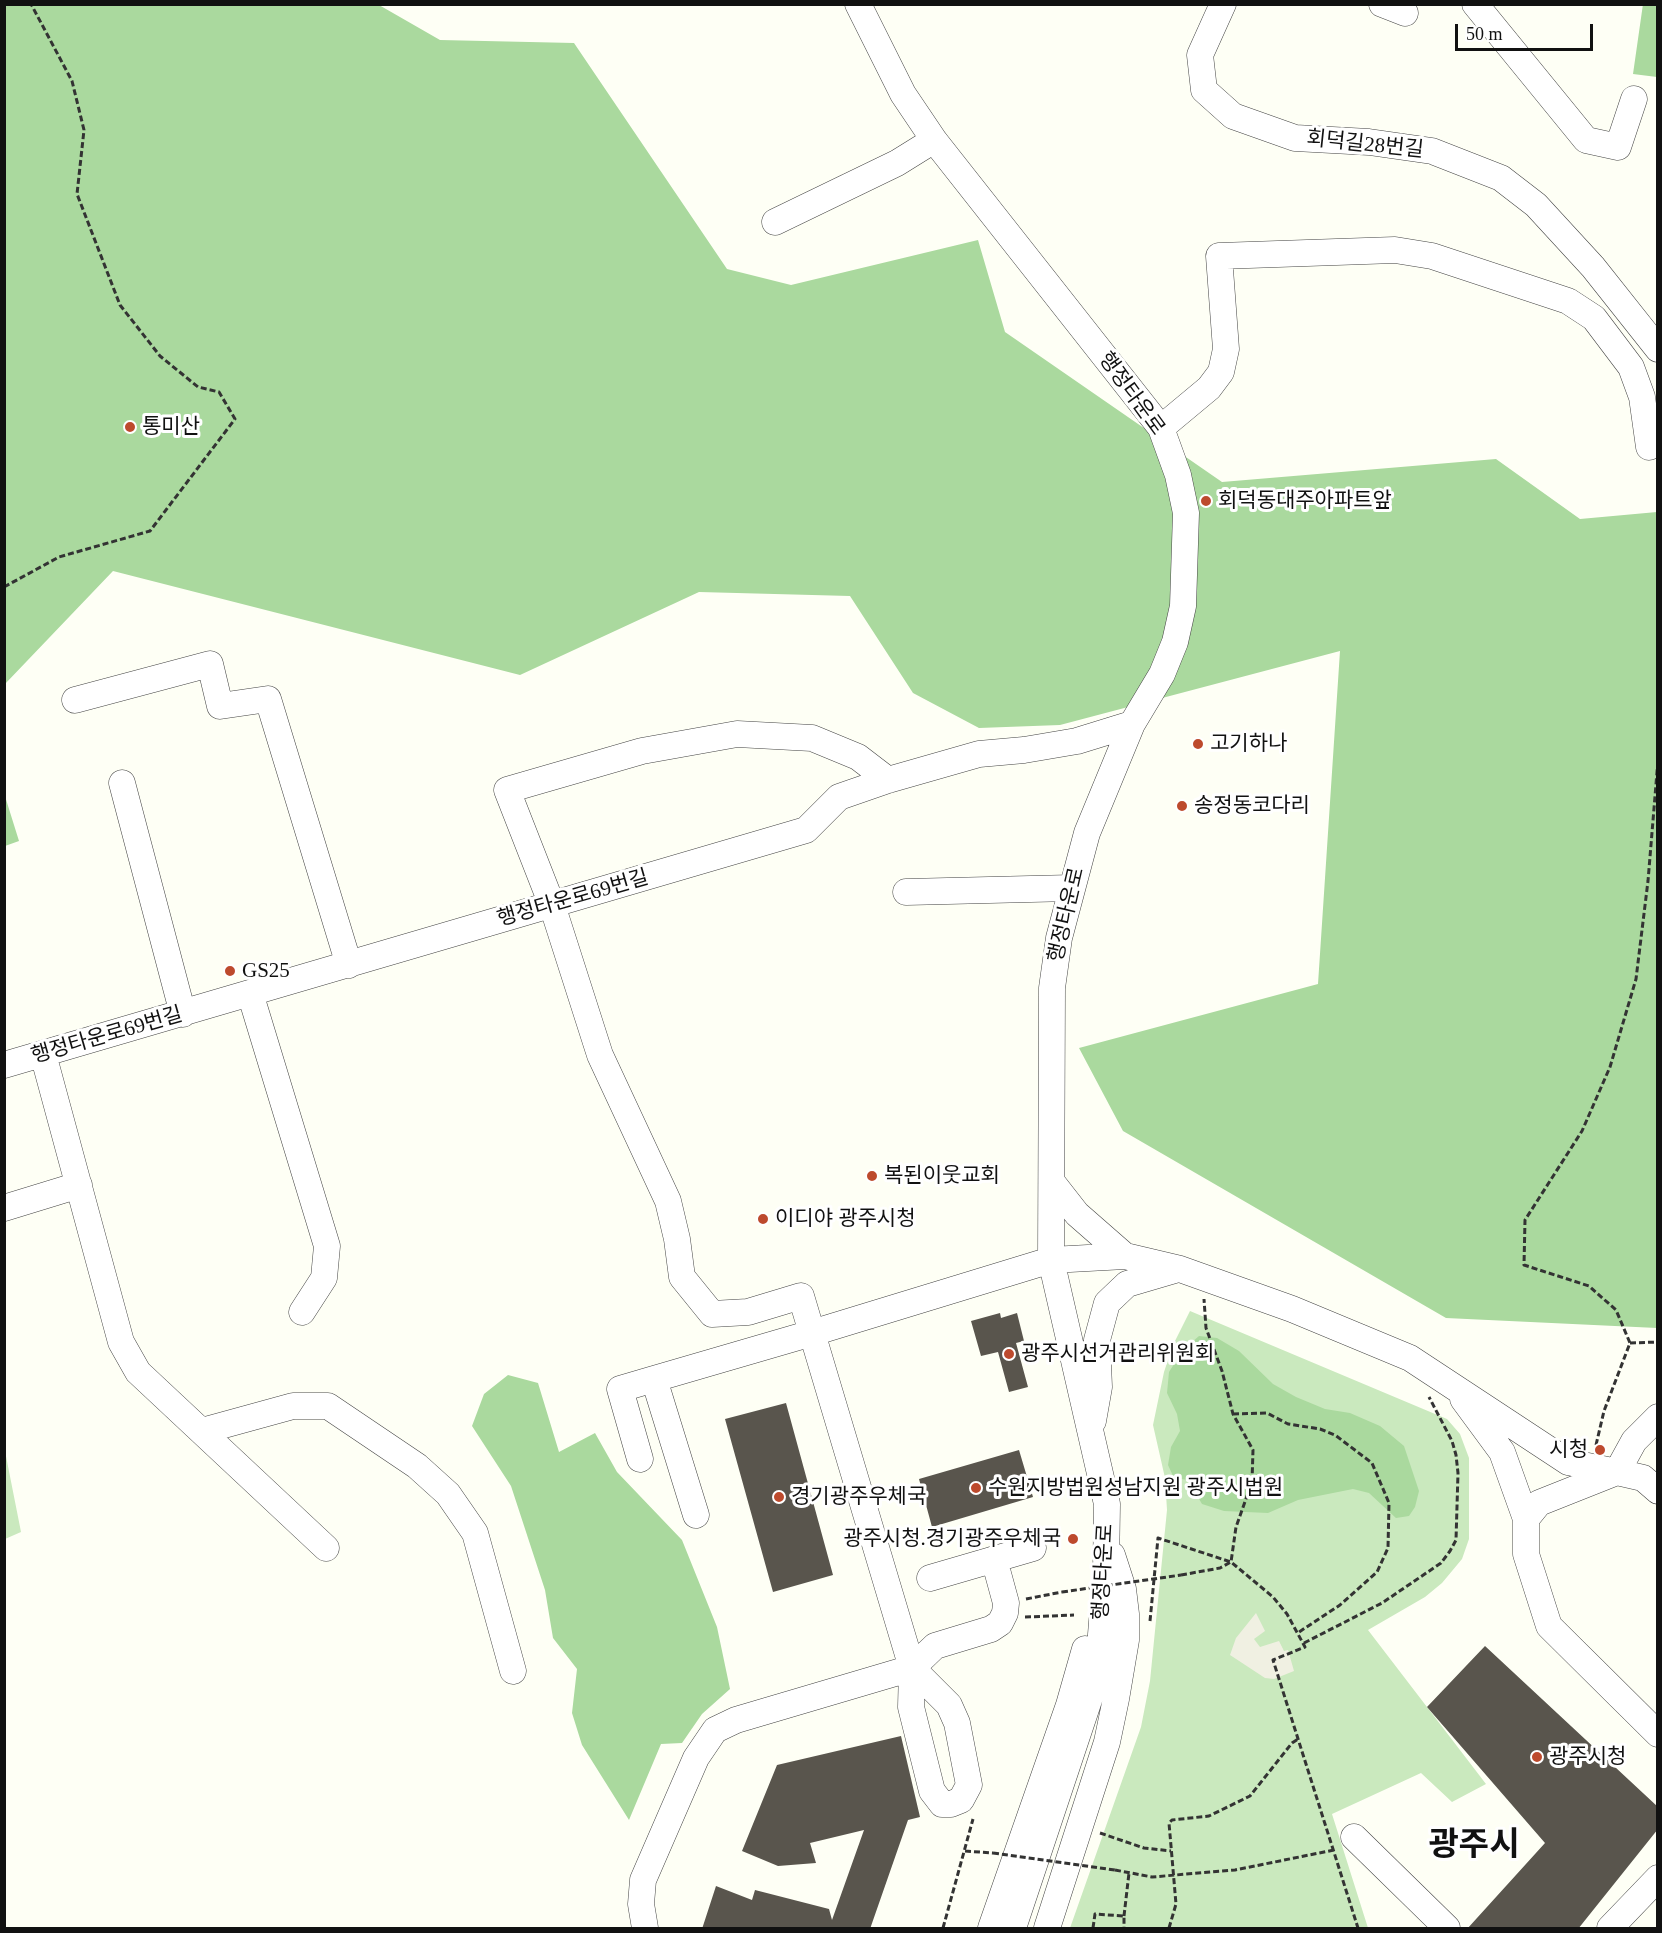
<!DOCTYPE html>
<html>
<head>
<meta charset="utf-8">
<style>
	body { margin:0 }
	#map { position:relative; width:1662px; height:1933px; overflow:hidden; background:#fefff5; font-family:"Times New Roman",serif }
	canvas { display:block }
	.frame { position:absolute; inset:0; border:6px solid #111; pointer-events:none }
	.scale { position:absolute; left:1455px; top:24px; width:138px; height:27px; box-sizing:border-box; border:3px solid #111; border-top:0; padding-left:8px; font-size:18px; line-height:21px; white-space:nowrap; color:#111; -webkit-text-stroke:4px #fff; paint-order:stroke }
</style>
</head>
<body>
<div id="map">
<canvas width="1662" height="1933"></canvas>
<div class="frame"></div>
<div class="scale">50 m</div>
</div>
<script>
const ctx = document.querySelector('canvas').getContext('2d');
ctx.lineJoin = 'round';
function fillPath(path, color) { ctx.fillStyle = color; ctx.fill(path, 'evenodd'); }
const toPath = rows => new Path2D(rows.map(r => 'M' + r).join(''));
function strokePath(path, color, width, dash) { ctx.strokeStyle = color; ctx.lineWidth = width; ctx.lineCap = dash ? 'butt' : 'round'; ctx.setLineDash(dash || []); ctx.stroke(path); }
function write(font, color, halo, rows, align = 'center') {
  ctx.font = font + ' "Times New Roman","Noto Sans KR",serif'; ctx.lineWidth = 6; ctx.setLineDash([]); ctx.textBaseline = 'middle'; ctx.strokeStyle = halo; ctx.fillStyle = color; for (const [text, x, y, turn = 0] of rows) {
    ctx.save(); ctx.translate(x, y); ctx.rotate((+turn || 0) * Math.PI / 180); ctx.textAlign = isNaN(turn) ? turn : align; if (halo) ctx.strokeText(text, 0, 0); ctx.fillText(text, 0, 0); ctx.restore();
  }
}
fillPath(toPath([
	[1190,1311,1447,1419,1460,1434,1469,1458,1469,1539,1462,1559,1442,1583,1425,1597,1368,1630,1486,1784,1452,1802,1421,1773,1332,1814,1368,1928,1070,1928,1141,1727,1150,1681,1167,1510,1165,1478,1153,1425,1164,1372,1173,1345],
	[4,1446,21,1532,5,1539,4,1539]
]), '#cae9be');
fillPath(toPath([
	[1643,4,1657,5,1657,77,1633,74],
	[5,5,379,5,440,40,574,43,727,269,791,285,978,240,1005,332,1222,482,1496,459,1580,519,1657,512,1657,1328,1446,1318,1123,1131,1079,1048,1318,984,1340,651,1060,725,979,728,913,693,850,596,699,592,520,675,113,571,5,684],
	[4,793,19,841,5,846,4,846],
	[1199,1336,1217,1338,1239,1351,1273,1384,1296,1397,1325,1409,1350,1413,1380,1426,1404,1446,1419,1491,1415,1507,1409,1516,1396,1518,1369,1493,1353,1489,1298,1500,1268,1513,1224,1511,1202,1504,1188,1480,1174,1478,1168,1465,1171,1447,1180,1431,1177,1414,1167,1393,1169,1372,1183,1350],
	[508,1375,538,1383,559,1452,595,1433,617,1472,682,1540,717,1627,730,1689,702,1714,682,1743,661,1744,629,1820,582,1745,572,1713,577,1669,553,1638,545,1590,511,1486,472,1426,484,1394]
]), '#aad99e');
fillPath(toPath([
	[1256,1613,1265,1631,1254,1639,1260,1647,1279,1641,1284,1651,1288,1650,1294,1671,1274,1679,1265,1678,1230,1655,1236,1638]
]), '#f0f0e2');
fillPath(toPath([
	[1000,1313,1001,1318,1017,1313,1024,1341,1016,1343,1028,1387,1009,1392,998,1352,981,1356,971,1321],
	[786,1403,833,1575,773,1592,725,1419],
	[1019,1450,1033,1497,932,1527,919,1479],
	[1485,1646,1658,1807,1658,1829,1578,1929,1467,1929,1545,1843,1427,1707],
	[901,1736,920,1817,908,1820,870,1929,702,1929,716,1886,752,1900,755,1890,829,1909,832,1920,864,1830,810,1843,816,1863,778,1866,742,1851,777,1765]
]), '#59554d');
const minor = toPath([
	[858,4,903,94,934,140,1161,428,1178,475,1186,513,1183,606,1175,642,1162,674,1132,724,1087,833,1059,938,1052,988,1051,1260,1107,1504,1106,1572,1100,1647,1091,1694,1013,1928],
	[1223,4,1200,55,1204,90,1233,116,1295,138,1369,142,1432,151,1501,178,1536,205,1593,267,1658,349],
	[1382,4,1405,13],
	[1475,4,1586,140,1618,147,1634,99],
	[775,222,897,163,934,140],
	[1161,428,1209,388,1221,372,1226,349,1219,256,1395,250,1432,256,1568,301,1594,318,1631,367,1642,397,1649,447],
	[75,700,210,664,220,706,268,699,349,965],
	[122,783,183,1014],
	[906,892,1072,888],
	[250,993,327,1246,324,1278,302,1312],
	[43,1054,121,1342,138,1372,326,1548],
	[4,1065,806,830,839,797,888,780,979,754,1024,750,1077,741,1132,724],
	[1052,1182,1077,1214,1125,1256],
	[4,1208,79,1185],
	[1463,1399,1502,1452,1526,1519,1526,1554,1549,1626,1658,1734],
	[1093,1421,1099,1387,1097,1340,1107,1303,1127,1284,1178,1269],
	[202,1431,293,1406,328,1406,417,1466,448,1494,475,1533,513,1671],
	[640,1459,620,1389,654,1379],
	[696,1515,654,1379,812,1333,801,1296,748,1312,712,1314,682,1277,677,1239,668,1201,600,1055,552,905,507,790,642,751,737,734,812,738,858,757,888,780],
	[1526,1519,1539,1503,1617,1472,1643,1478,1658,1491],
	[930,1578,1033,1548],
	[912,1668,949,1705,957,1723,969,1785,961,1800,951,1804,942,1804,932,1791,911,1707,912,1668,935,1646,991,1629,1000,1623,1005,1613,1006,1603,994,1559],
	[1354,1837,1447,1928],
	[645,1928,641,1904,643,1880,696,1758,715,1730,736,1720,912,1668,812,1333,1051,1260,1125,1256,1180,1269,1292,1309,1410,1358,1568,1462,1617,1472,1634,1441,1658,1417],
	[991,1928,1069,1705,1085,1649],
	[1047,1928,1107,1742,1116,1699,1126,1640,1126,1614,1123,1589,1112,1555],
	[1610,1928,1658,1878]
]);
strokePath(minor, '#444', 27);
strokePath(toPath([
	[4,587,59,557,150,531,235,419,219,392,198,387,160,356,120,305,77,194,84,130,72,81,31,4],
	[1630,1343,1658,1342],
	[1233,1414,1267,1413,1288,1424,1320,1429,1335,1435,1372,1463,1389,1503,1388,1548,1377,1572,1340,1605,1299,1632],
	[1596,1445,1604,1411,1630,1343,1616,1310,1589,1286,1524,1265,1525,1220,1582,1131,1610,1067,1636,979,1648,881,1658,760],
	[1181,1575,1220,1568,1231,1562,1236,1527,1252,1482,1253,1450,1233,1414,1222,1371,1206,1328,1204,1299],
	[1026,1599,1062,1592],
	[1025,1617,1074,1615],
	[1150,1621,1158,1538,1231,1562,1273,1597,1287,1614,1305,1647,1273,1660,1358,1928],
	[1304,1643,1382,1603,1441,1563,1450,1551,1456,1540,1458,1473,1456,1455,1452,1441,1429,1397],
	[1100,1833,1144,1848,1171,1851],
	[965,1851,993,1853],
	[1115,1870,1152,1877,1235,1870,1334,1850],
	[1124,1916,1129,1873],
	[943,1928,973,1819],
	[1093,1928,1095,1914,1124,1916,1124,1928],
	[1169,1928,1176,1904,1169,1823,1172,1820,1209,1816,1250,1796,1292,1743,1298,1739]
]), '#333', 3, [6, 3]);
strokePath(minor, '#fff', 26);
strokePath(toPath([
	[1062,1592,1181,1575],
	[993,1853,1115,1870]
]), '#333', 3, [6, 3]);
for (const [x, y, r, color] of [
	[130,427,6,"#bd4a2d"],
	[1206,501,6,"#bd4a2d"],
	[1198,744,6,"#bd4a2d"],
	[1182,806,6,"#bd4a2d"],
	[230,971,6,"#bd4a2d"],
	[872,1176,6,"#bd4a2d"],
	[763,1219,6,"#bd4a2d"],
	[1009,1354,6,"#bd4a2d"],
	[1600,1450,6,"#bd4a2d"],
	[976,1488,6,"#bd4a2d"],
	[779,1497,6,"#bd4a2d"],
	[1073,1539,6,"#bd4a2d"],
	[1537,1757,6,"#bd4a2d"]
]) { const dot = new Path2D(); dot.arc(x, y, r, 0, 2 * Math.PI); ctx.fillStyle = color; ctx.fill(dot); strokePath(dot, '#fff', 2); }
write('21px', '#111', '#fff', [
	["회덕길28번길",1365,145,6],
	["행정타운로",1131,394,54],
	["행정타운로69번길",573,899,-16],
	["행정타운로",1067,915,-77],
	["행정타운로69번길",107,1036,-16],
	["행정타운로",1104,1572,-87]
]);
write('21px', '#111', '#fff', [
	["통미산",142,427],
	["회덕동대주아파트앞",1218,501],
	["고기하나",1210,744],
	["송정동코다리",1194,806],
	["GS25",242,971],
	["복된이웃교회",884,1176],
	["이디야 광주시청",775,1219],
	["광주시선거관리위원회",1021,1354],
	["시청",1588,1450,"right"],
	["수원지방법원성남지원 광주시법원",988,1488],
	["경기광주우체국",791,1497],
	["광주시청.경기광주우체국",1061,1539,"right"],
	["광주시청",1549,1757]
], 'left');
write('bold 33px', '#111', '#fff', [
	["광주시",1474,1846]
]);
</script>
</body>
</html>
